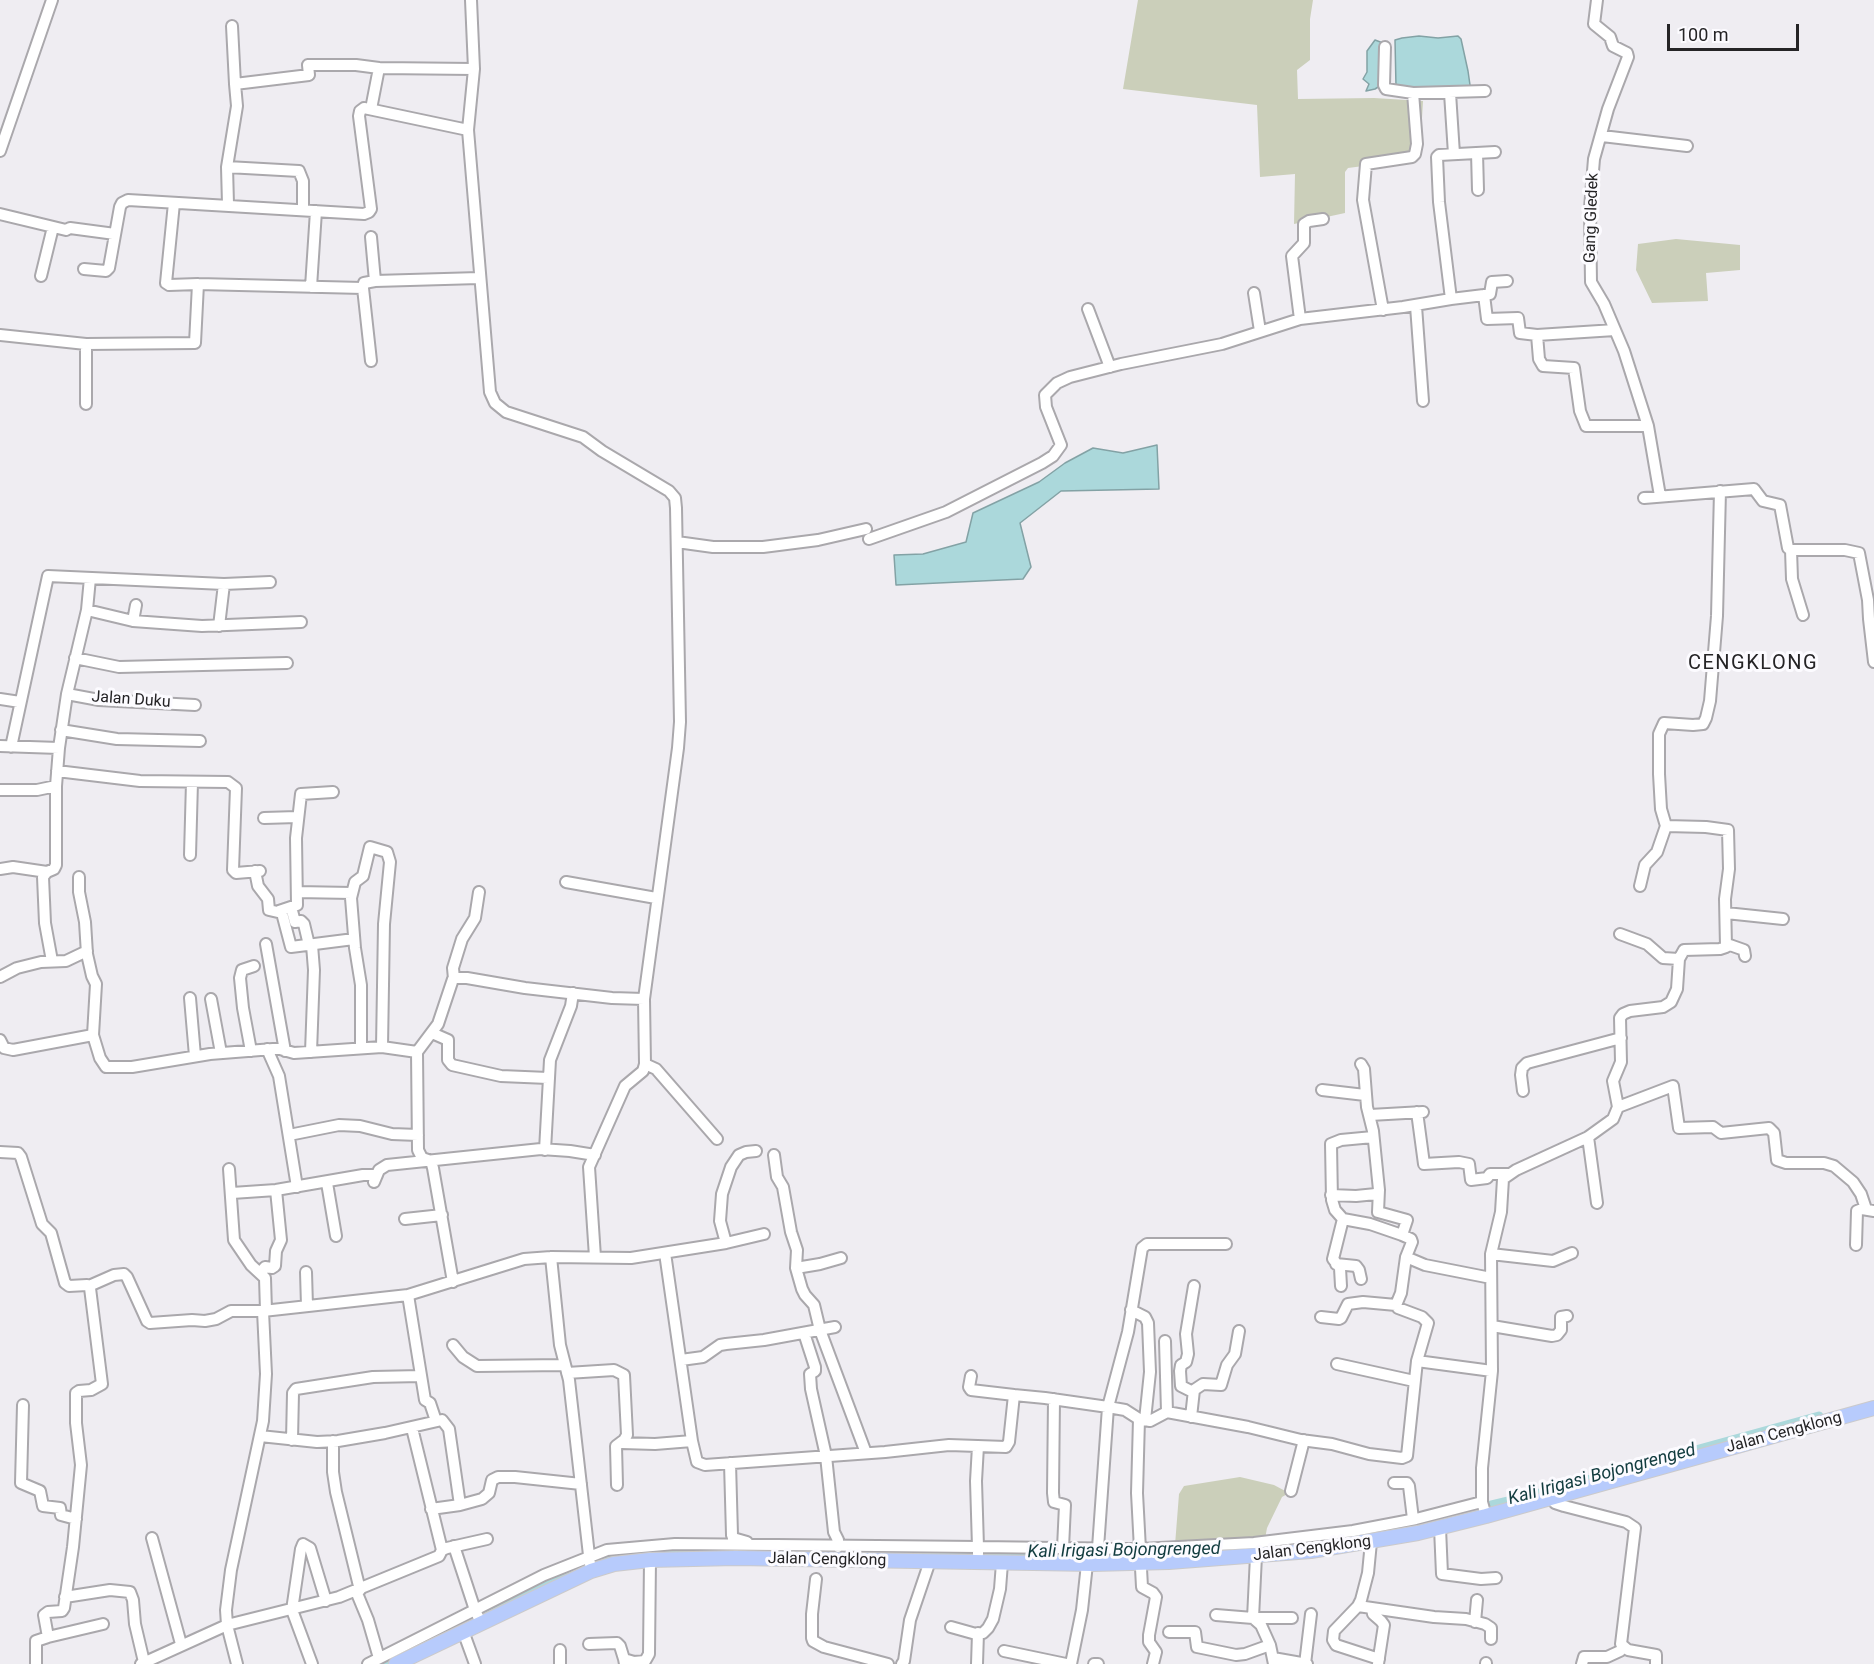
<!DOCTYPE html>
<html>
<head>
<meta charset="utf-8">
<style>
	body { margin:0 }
	#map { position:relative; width:1874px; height:1664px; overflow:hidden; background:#efedf2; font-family:Roboto,sans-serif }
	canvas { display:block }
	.scale { position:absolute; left:1667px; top:24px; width:132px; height:27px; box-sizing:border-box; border:3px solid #252426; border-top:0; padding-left:8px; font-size:18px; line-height:21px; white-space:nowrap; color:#252426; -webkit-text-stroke:4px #fcfbff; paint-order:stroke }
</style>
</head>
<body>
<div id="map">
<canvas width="1874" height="1664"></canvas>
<div class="scale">100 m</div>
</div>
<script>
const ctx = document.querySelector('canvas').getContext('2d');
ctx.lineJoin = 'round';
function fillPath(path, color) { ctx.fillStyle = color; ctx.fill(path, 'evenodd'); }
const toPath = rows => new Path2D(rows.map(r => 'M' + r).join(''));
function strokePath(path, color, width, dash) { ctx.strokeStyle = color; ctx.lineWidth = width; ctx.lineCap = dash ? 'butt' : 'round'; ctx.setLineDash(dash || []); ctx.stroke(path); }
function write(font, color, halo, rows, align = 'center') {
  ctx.font = font + ' Roboto,sans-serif'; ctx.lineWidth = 6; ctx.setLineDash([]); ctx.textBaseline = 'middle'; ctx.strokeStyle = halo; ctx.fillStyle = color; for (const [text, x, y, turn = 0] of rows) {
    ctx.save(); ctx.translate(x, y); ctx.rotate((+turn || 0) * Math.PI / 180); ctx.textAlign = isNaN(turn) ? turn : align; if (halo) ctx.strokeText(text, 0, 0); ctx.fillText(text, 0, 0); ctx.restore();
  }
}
fillPath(toPath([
	[1138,0,1313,0,1310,19,1310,60,1297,70,1298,99,1374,98,1423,101,1420,152,1417,159,1348,168,1345,172,1345,213,1294,224,1295,174,1260,177,1257,105,1123,89],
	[1676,239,1740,245,1740,270,1706,273,1708,301,1652,303,1636,270,1638,244],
	[1240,1477,1274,1485,1289,1493,1282,1497,1267,1528,1265,1539,1308,1536,1309,1546,1176,1556,1175,1545,1179,1494,1184,1486]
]), '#cbcfba');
const water = toPath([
	[1419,36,1438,38,1458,36,1461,39,1468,71,1470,85,1468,90,1396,87,1395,40,1402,38,1419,36],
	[1375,40,1383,43,1383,84,1375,89,1366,91,1369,84,1363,79,1367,72,1367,51,1375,40],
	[1157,445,1159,489,1061,491,1020,523,1031,567,1023,579,896,585,894,555,923,554,966,542,973,513,1039,482,1065,463,1093,448,1123,453,1157,445]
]);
fillPath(water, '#abd8db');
strokePath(water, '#83a2a5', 1.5);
strokePath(toPath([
	[1450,1515,1525,1497,1819,1416],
	[585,1563,659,1550,1122,1555,1183,1553,1220,1549],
	[381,1664,569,1570]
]), '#abd8db', 9);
const minor = toPath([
	[471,0,474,69,468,130,490,392,495,403,506,412,583,437,602,451,669,491,675,498,676,508,680,722,678,748,644,999,645,1064,643,1071,625,1086,589,1167,595,1257],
	[1597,0,1594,24,1610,37,1613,46,1627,53,1628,57,1608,109,1594,159,1590,208,1591,282,1604,304,1624,351,1648,426,1660,496],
	[232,26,235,84],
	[1385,47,1384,85,1386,89,1413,93,1485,91],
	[1450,93,1454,154],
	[371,109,379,68],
	[1602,136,1687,146],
	[0,151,52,0],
	[1495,152,1439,155,1437,157,1439,202,1451,299,1484,295,1487,319,1518,318,1520,333,1537,335,1539,359,1543,366,1574,368,1580,411,1586,426,1648,426],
	[1477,153,1478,190],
	[227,167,299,171,303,181,303,210],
	[228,204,227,167,237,106,235,84,309,75,308,65,356,65,379,68,474,69],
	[0,214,66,230,70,228,115,234],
	[371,237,375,281],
	[84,269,106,271,109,268,120,207,122,203,128,200,364,214,369,212,371,209,359,116,360,111,364,108,468,130],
	[41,276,53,227],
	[198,284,363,288,364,283,375,281,479,278],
	[311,287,316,211],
	[363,288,371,361],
	[1254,293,1260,331],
	[1484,295,1490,294,1492,282,1507,281],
	[1416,306,1423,401],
	[1088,309,1110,367],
	[1383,310,1363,200,1366,164,1412,157,1415,154,1417,144,1413,93],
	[1300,319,1292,256,1304,243,1304,224,1309,221,1323,219],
	[0,335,86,344,195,343,198,284,169,285,166,283,174,203],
	[1537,335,1615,330],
	[86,344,86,404],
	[1644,498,1754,489,1763,501,1780,505,1788,548,1791,550,1792,579,1803,615],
	[869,539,946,512,1042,463,1053,456,1061,445,1046,407,1045,395,1057,383,1070,377,1121,364,1222,344,1300,319,1403,307,1451,299],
	[677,542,713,547,763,547,818,540,866,529],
	[1791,550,1845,550,1859,553,1868,600,1869,619,1874,662],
	[87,610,133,621,202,626,301,622],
	[133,621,136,605],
	[219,626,224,584],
	[75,658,119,667,287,663],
	[67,694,99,700,195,705],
	[0,699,20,702],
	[61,730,117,739,200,741],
	[0,746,59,748,56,786,37,790,0,790],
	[11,747,48,576,224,584,270,582],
	[59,748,67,694,87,610,90,578],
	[57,771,140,781,228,782,236,788,233,870,236,873,260,871],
	[264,818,297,817],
	[190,855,192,782],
	[0,869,13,867,47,872],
	[255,871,258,886,268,899,269,910,282,913,291,947,354,939],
	[79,877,79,892,85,922,87,954,92,976,96,984,93,1035,100,1058,106,1067,132,1067,210,1054,273,1049,280,1049,294,1053,382,1047,417,1052,418,1150,422,1158,431,1161,433,1168,453,1282],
	[566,882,656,898],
	[1640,886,1645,865,1657,852,1666,826],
	[297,892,352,893],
	[291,907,295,922,301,921,304,924,309,945],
	[279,911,297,905,296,838,301,794,333,792],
	[1726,913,1783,919],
	[1620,934,1647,944,1663,958,1679,959],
	[266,944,285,1051],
	[1727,944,1744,950,1745,956],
	[52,961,45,923,43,877,47,872,54,869,56,865,56,786],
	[0,977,17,968,41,962,66,961,87,951],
	[454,979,453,968,462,939,475,918,479,892],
	[190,998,195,1056],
	[211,999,221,1053],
	[432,1033,448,1040,448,1060,452,1065,501,1076,548,1078],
	[0,1040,4,1048,13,1050,93,1035],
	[361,1048,361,985,355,948,351,898,355,882,363,876,370,847,387,852,390,862,384,924,382,1047],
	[267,1049,279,1076,297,1187],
	[251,1051,243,1008,240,978,242,970,254,966],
	[311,1052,314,970,312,945],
	[417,1052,438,1024,453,979,457,978,467,978,525,988,612,998,644,999],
	[645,1064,656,1069,717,1139],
	[1322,1090,1365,1095],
	[1523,1091,1521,1075,1522,1068,1527,1063,1621,1038],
	[1618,1107,1673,1086,1679,1128,1713,1127,1721,1133,1769,1128,1774,1133,1777,1160,1786,1163,1824,1163,1834,1166,1853,1182,1861,1194,1866,1209],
	[1417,1112,1424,1164,1459,1162,1469,1164,1471,1180,1487,1178,1490,1174,1509,1174],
	[1370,1115,1423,1112],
	[289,1135,339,1125,360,1126,392,1134,418,1135],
	[1373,1137,1341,1140,1331,1144,1332,1200,1335,1210,1343,1219,1370,1224,1402,1235],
	[1588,1137,1597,1203],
	[545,1150,550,1060,571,1006,573,993],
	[0,1152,18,1153,21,1157,42,1224,51,1233,65,1283,69,1286,87,1285,90,1288,102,1384,91,1390,79,1391,76,1393,76,1423,81,1465,73,1547,64,1608,62,1611,48,1612,44,1615,48,1637,36,1641,36,1664],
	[774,1155,777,1177,783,1187,791,1232,797,1250,796,1268,802,1289,805,1295,814,1305,820,1330,866,1453],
	[229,1169,234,1240,251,1265,265,1278,266,1311],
	[374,1182,379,1170,387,1165,541,1149,570,1151,595,1155],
	[327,1183,336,1236],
	[1379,1190,1378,1212,1407,1220,1402,1235,1411,1239,1412,1242,1406,1257,1401,1293,1396,1305],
	[232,1193,276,1190,363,1175,377,1175],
	[1331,1195,1356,1196,1376,1194,1379,1190,1373,1131,1367,1107,1364,1069,1361,1064],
	[405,1219,442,1215],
	[726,1243,720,1221,722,1194,731,1167,739,1155,746,1152,756,1151],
	[1856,1245,1857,1211,1862,1209,1874,1211],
	[665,1253,692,1441,697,1462,705,1465,885,1452,949,1445,1006,1447,1009,1442,1014,1395,1045,1398,1108,1407,1125,1410,1139,1419,1150,1421,1167,1412,1248,1427,1301,1440,1332,1444,1369,1454,1402,1458,1407,1456,1417,1361,1428,1323,1422,1317,1398,1308,1396,1305,1363,1302,1348,1304,1341,1318,1339,1319,1321,1317],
	[1491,1254,1553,1261,1572,1253],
	[1406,1257,1425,1265,1491,1278],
	[1336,1264,1356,1266,1359,1270,1361,1279],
	[796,1268,820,1264,841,1258],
	[306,1272,307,1306],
	[260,1273,265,1267,272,1268,275,1266,276,1251,281,1240,276,1190],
	[89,1286,114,1275,124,1274,127,1277,147,1321,150,1323,192,1320,205,1321,216,1319,231,1311,263,1311,408,1295,524,1259,551,1257],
	[1341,1286,1340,1268,1333,1259,1343,1219],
	[408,1295,425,1400,430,1403,436,1421],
	[1131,1310,1145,1317,1148,1323,1150,1372,1145,1420],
	[1492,1326,1552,1336,1557,1335,1561,1330,1561,1317,1567,1316],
	[804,1333,815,1367,815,1371,810,1374,811,1389,826,1456,834,1532,838,1540,838,1547],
	[1165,1341,1167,1412],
	[453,1345,463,1357,477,1366,564,1365],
	[681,1360,703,1357,720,1345,726,1344,764,1340,835,1327],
	[1417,1361,1492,1371],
	[1337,1364,1414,1381],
	[567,1373,614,1370,624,1375,627,1435,624,1440,616,1446,617,1485],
	[971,1376,969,1387,971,1390,1014,1395],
	[1193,1392,1181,1386,1180,1371,1181,1365,1186,1362,1188,1354,1186,1334,1194,1286],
	[1054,1399,1053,1493,1054,1502,1065,1505,1063,1548],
	[23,1405,21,1483,40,1491,43,1506,60,1508,61,1515,76,1519],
	[1191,1417,1194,1390,1203,1384,1221,1385,1227,1365,1235,1354,1239,1331],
	[1139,1419,1137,1493,1142,1587,1153,1593,1156,1597,1149,1635,1149,1642,1156,1652,1153,1664],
	[412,1428,442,1550],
	[260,1436,317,1442,338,1441,385,1433,442,1420,449,1429,460,1505],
	[292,1440,293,1393,296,1389,373,1377,421,1376],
	[333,1441,333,1472,336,1492,360,1590],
	[622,1443,655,1444,692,1441],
	[730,1463,732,1535,733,1538,747,1542],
	[1394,1483,1407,1483,1409,1486,1413,1519],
	[1291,1491,1304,1440],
	[1552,1499,1555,1503,1564,1506,1626,1522,1635,1528,1621,1644,1628,1650,1656,1655,1656,1664],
	[431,1509,460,1505,482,1499,489,1493,492,1480,498,1477,515,1477,581,1484],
	[1486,1516,1482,1502,1482,1468,1492,1371,1491,1254,1501,1212,1503,1179,1516,1170,1588,1137,1613,1119,1618,1107,1613,1081,1621,1062,1620,1018,1623,1014,1630,1011,1663,1007,1671,1002,1677,989,1679,959,1684,950,1720,949,1726,947,1725,899,1729,869,1728,830,1706,827,1666,826,1661,809,1659,774,1659,734,1664,723,1693,725,1703,724,1706,718,1710,701,1717,616,1720,491],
	[1440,1528,1442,1574,1481,1579,1496,1578],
	[152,1538,181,1644],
	[1371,1542,1368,1573,1361,1600,1358,1606,1334,1631,1333,1640,1336,1645,1379,1659],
	[454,1546,475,1610,481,1623],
	[1098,1548,1108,1407,1128,1332,1142,1248,1147,1244,1226,1244],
	[978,1554,978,1547,1141,1549,1254,1543,1353,1531,1416,1519,1482,1502],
	[1256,1556,1253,1618,1292,1618],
	[590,1564,569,1380,560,1345,551,1257,631,1258,726,1243,764,1234],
	[816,1579,812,1614,812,1638,813,1641,824,1647,888,1664],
	[356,1591,368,1620,379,1658],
	[65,1597,110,1590,130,1592,133,1600,135,1624,144,1662],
	[1358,1606,1434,1617,1466,1619,1485,1624,1491,1628,1491,1639],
	[1372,1609,1373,1614,1381,1621,1384,1625,1378,1664],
	[1216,1615,1253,1618,1261,1625,1270,1645,1274,1664],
	[1475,1622,1477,1600],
	[951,1627,976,1634,983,1633,988,1628,993,1619,1000,1589,1002,1563],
	[463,1631,475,1664],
	[1169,1632,1195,1632,1197,1647,1236,1655,1245,1654,1270,1645],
	[48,1637,103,1624],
	[589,1644,617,1643,620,1646,624,1659],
	[1004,1651,1066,1664],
	[1273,1658,1307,1664],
	[141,1664,227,1625,339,1597,439,1556,442,1550,447,1548,487,1539],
	[237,1664,227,1625,226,1610,231,1570,263,1421,266,1374,263,1311],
	[312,1664,292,1610,301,1549,303,1544,310,1548,326,1601],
	[368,1664,544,1575,607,1550,675,1544,978,1547,976,1481,978,1446],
	[560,1664,560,1650],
	[625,1664,624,1659,634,1662,645,1661,649,1654,650,1560],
	[902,1664,904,1661,910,1620,930,1561],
	[977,1664,978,1633],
	[1071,1664,1082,1610,1087,1564],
	[1094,1664,1098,1664],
	[1305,1664,1311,1614],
	[1486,1664,1486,1663],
	[1582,1664,1584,1657,1607,1657,1620,1651,1623,1647]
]);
const major = toPath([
	[396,1664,591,1571,614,1564,650,1560,736,1558,1093,1564,1169,1562,1311,1551,1418,1533,1486,1516,1874,1408]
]);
strokePath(minor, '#aaa8ac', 14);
strokePath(major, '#cbcacb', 16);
strokePath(minor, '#fff', 10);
strokePath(major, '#b7cbfc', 14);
write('16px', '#252426', '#fcfbff', [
	["Gang Gledek",1592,218,-88],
	["Jalan Duku",131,700,4],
	["Jalan Cengklong",1784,1433,-15],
	["Jalan Cengklong",1312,1549,-7],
	["Jalan Cengklong",827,1560,1]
]);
write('italic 18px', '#123c3f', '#fcfbff', [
	["Kali Irigasi Bojongrenged",1602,1475,-15],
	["Kali Irigasi Bojongrenged",1124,1551,-1]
]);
ctx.letterSpacing = '1.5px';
write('20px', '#252426', '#fcfbff', [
	["CENGKLONG",1753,664]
]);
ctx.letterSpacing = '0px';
</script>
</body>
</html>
